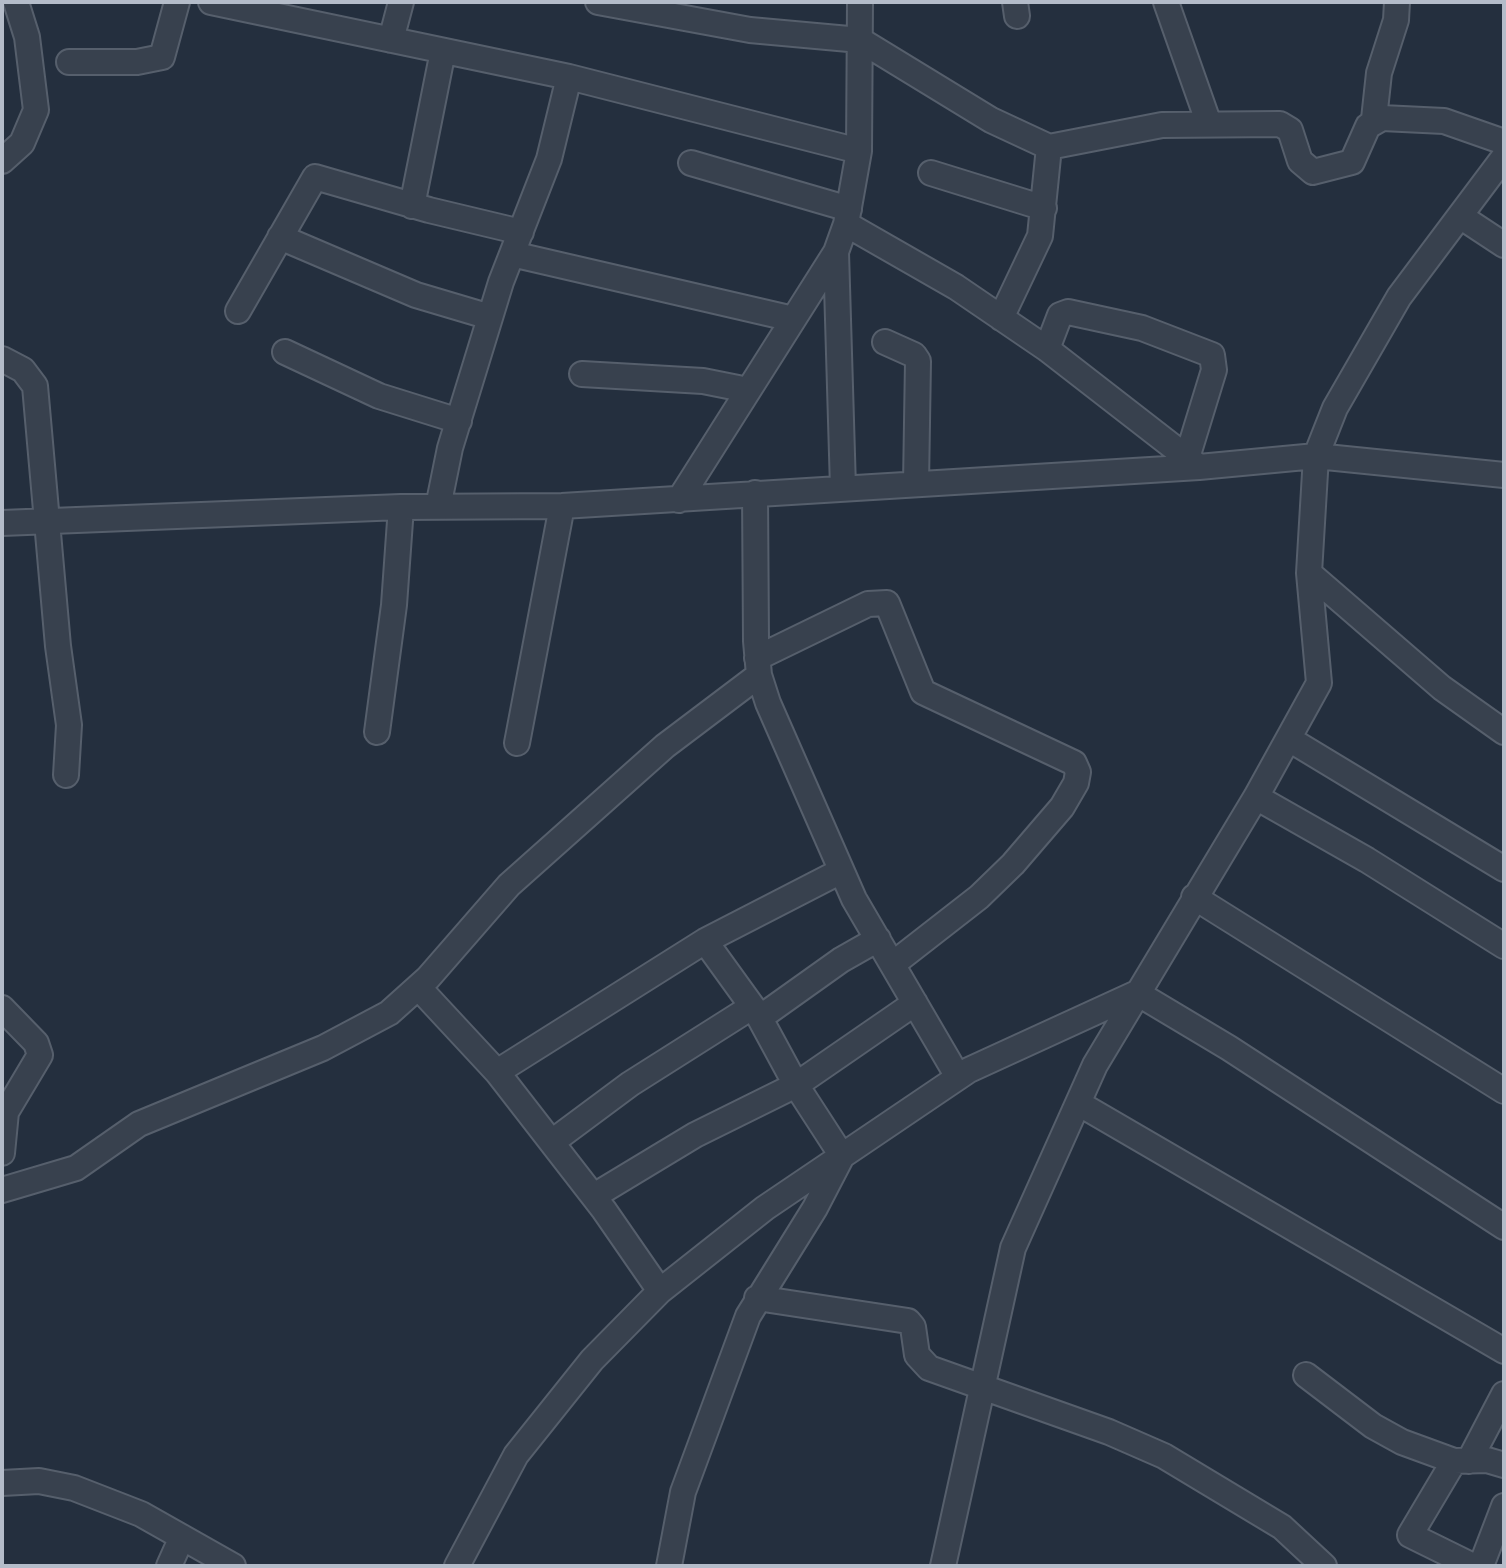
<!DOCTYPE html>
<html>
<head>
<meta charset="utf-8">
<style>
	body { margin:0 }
	#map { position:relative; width:1506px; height:1568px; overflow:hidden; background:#242f3e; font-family:Montserrat,sans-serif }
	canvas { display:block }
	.frame { position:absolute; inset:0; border:4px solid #b4bcc9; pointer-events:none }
</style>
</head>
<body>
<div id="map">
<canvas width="1506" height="1568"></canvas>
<div class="frame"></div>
</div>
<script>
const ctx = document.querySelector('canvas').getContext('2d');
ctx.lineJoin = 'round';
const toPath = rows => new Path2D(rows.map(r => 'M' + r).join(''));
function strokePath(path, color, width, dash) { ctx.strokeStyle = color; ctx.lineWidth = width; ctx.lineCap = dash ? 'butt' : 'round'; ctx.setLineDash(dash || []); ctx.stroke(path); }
const minor = toPath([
	[211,2,569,77,859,151],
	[598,2,750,30,860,40,991,120,1049,147,1162,125,1280,124,1290,130,1300,161,1313,172,1352,162,1368,126,1382,118,1444,121,1504,142],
	[1015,2,1017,16],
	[1166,2,1209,124],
	[391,40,401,2],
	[69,62,137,62,162,57,177,2],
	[1374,119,1379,73,1396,20,1397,2],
	[2,161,22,143,36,110,27,37,16,2],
	[691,163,849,209],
	[931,173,1044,208],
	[412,206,443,51],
	[1460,216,1504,245],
	[846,224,956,287,1047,349,1199,467],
	[280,237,416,295,490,317],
	[836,252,843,488],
	[512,254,793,319],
	[238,311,315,177,429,210,521,232],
	[1001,318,1040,236,1049,147],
	[885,342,914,355,918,361,916,484],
	[1047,349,1060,315,1068,312,1142,328,1212,355,1214,370,1187,458],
	[285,352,379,396,459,421],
	[2,359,23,370,35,386,58,646,69,725,66,775],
	[582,374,703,381,748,390],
	[755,493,756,641,759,675,768,703,854,899,958,1077],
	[679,500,836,252,846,224,859,151,860,2],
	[438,507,450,448,501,282,549,159,569,77],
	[2,523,401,507,562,506,1199,467,1316,456,1504,475],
	[1309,573,1442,688,1504,732],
	[757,658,868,604,887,603,923,692,1074,763,1078,772,1076,783,1062,807,1013,864,979,897,893,964],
	[377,732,394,605,401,507],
	[1289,739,1504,869],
	[517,743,562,506],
	[1256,797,1367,860,1504,946],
	[1194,897,1504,1091],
	[705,941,757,1013,768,1012,841,960,878,939],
	[419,988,497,1072,604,1210,660,1291],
	[2,1008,36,1043,40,1055,6,1112,2,1153],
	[497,1072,705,941,841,871],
	[1078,1103,1504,1351],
	[552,1142,630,1084,750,1008],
	[2,1190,76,1168,139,1124,323,1048,389,1013,428,978,509,885,665,746,759,675],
	[594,1196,695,1135,796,1085,915,1003],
	[757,1298,908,1321,913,1327,917,1355,929,1368,1109,1432,1164,1456,1282,1527,1324,1566],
	[1306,1375,1373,1426,1402,1442,1454,1461,1487,1460,1504,1465],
	[1454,1461,1410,1535,1473,1566],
	[1469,1461,1504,1394],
	[2,1483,39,1481,74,1488,141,1514,233,1566],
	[169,1566,182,1537],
	[457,1566,516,1455,592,1360,660,1291,765,1208,969,1070,1137,993,1229,1048,1504,1227],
	[669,1566,683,1492,748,1316,815,1208,842,1156,796,1085,757,1013],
	[943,1566,1013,1248,1095,1065,1256,797,1319,683,1309,573,1316,456,1335,408,1399,297,1504,157],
	[1481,1566,1504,1506]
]);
strokePath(minor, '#565f6c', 28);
strokePath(minor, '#38414e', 24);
</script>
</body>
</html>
